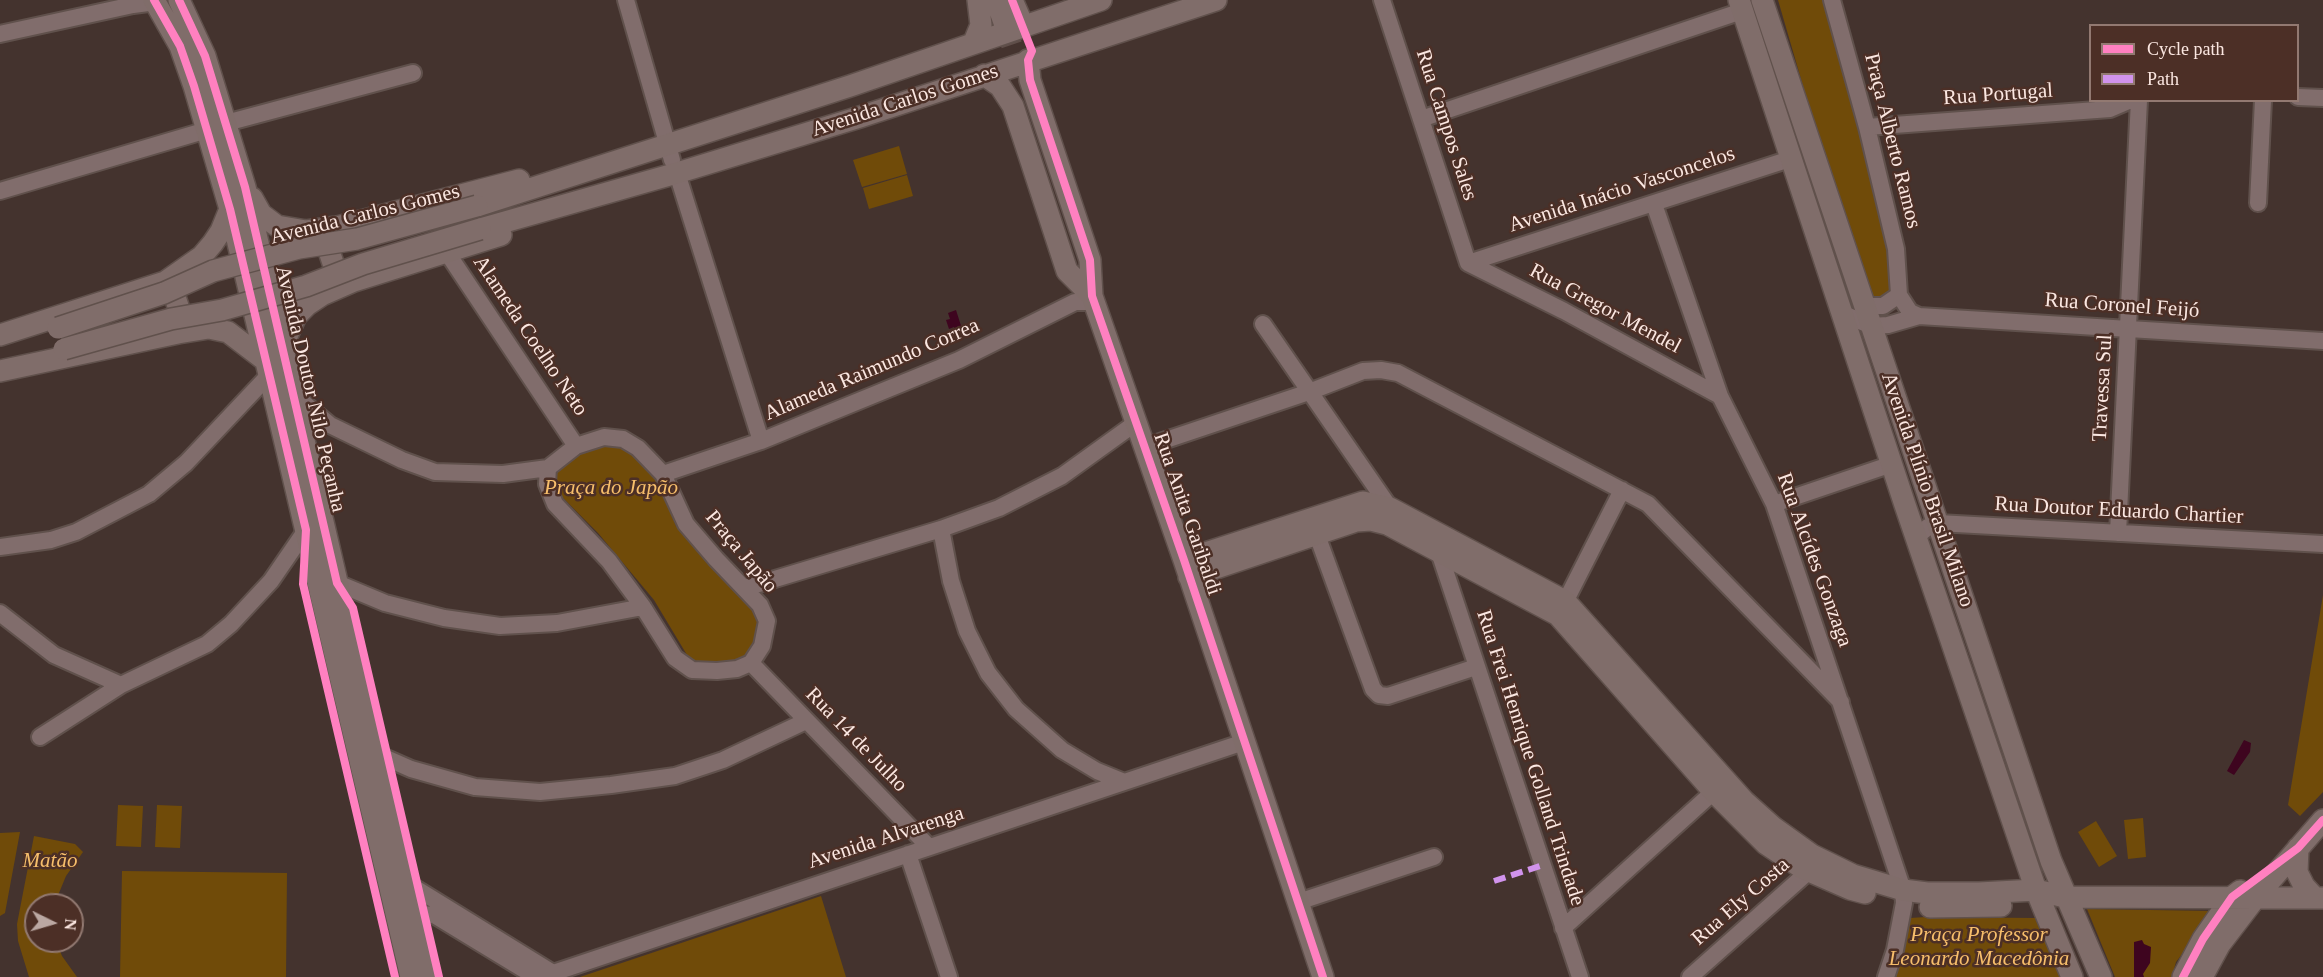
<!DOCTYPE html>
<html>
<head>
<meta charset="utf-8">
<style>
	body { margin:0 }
	#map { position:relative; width:2323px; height:977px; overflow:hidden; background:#44332e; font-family:"Times New Roman",serif }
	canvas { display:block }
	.legend { position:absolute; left:2089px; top:24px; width:210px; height:78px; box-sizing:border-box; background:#4c2f26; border:2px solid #927971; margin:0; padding:8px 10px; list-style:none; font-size:18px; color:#fbe7e1 }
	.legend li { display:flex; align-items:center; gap:12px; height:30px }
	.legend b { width:30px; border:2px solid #927971 }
	.north { position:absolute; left:24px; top:893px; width:60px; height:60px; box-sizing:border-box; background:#4c2f26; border:2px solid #927971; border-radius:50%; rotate:95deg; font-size:16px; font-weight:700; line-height:24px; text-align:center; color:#fbe7e1 }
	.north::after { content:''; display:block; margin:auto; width:21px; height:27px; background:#bba8a2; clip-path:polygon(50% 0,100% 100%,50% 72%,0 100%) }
</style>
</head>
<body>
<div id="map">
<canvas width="2323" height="977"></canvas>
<ul class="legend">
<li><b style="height:8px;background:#ff80c0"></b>Cycle path</li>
<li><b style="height:8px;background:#d193ec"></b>Path</li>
</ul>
<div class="north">N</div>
</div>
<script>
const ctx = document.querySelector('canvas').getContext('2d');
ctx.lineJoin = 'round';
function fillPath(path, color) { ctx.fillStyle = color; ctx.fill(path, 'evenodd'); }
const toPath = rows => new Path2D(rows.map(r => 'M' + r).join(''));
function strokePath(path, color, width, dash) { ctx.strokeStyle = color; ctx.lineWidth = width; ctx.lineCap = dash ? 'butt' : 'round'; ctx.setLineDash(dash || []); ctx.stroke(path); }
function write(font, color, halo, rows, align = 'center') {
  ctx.font = font + ' "Times New Roman",serif'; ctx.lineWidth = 5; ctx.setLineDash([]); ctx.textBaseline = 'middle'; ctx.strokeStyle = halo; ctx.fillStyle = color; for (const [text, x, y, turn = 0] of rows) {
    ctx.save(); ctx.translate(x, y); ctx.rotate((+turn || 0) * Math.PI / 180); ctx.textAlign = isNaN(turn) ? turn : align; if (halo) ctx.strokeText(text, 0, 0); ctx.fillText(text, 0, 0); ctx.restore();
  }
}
fillPath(toPath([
	[1778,0,1824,0,1890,248,1894,286,1884,300,1872,300,1863,292],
	[899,146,907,174,862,187,853,160],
	[907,175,913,196,869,209,863,188],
	[605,443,622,446,635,453,658,481,676,526,752,606,758,624,753,645,744,659,717,664,690,660,654,600,598,533,559,494,555,483,556,472,579,451],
	[2323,595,2323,792,2300,816,2288,805],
	[118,805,143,806,141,847,116,846],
	[157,805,182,806,180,848,155,847],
	[2143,818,2146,857,2128,859,2124,820],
	[2096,821,2117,856,2099,867,2078,832],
	[20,832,5,913,0,916,0,833],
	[34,836,75,844,83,852,66,876,54,905,36,905,36,941,56,941,62,956,77,977,29,977,18,941,17,924],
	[122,871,287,873,286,977,120,977],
	[821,896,846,977,580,977],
	[2087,909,2215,911,2176,962,2172,977,2115,977],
	[1926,917,2035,918,2062,977,1896,977,1904,951,1910,918]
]), '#704b09');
fillPath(toPath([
	[956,310,963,332,956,334,954,327,949,329,946,320,950,319,948,313],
	[2244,740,2251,743,2250,752,2234,775,2227,771],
	[2142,940,2144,944,2151,947,2150,963,2143,974,2144,977,2134,977,2134,942]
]), '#3e051f');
strokePath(toPath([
	[1005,25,1021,73]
]), '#5f4e49', 21, [21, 10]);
const minor = toPath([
	[626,0,672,160],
	[1382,0,1468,263],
	[1832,0,1867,127,1896,249,1899,295,1910,312,1919,316],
	[0,34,133,5,156,2],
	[2298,97,2323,98],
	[1421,119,1742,11],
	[226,123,413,73],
	[1867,127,2110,109,2131,100],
	[677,173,761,441],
	[0,191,207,130],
	[2258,203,2263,100],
	[1654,204,1720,396,1774,504,1903,890,1904,903,1895,950,1886,977],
	[446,251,576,446],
	[1468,263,1790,159],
	[1468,263,1564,311,1720,396],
	[1865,306,1883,306,1899,295],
	[1841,313,1872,326,1888,325,1919,316,2323,341],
	[1263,324,1390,508],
	[293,394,330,425,402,460,435,472,503,474,548,468],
	[604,437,623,439,638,448,663,474,686,524,716,559,760,605,767,621,762,646,751,663,737,669,717,671,692,670,675,658,643,607,609,561,555,504,547,484,548,468,576,446,604,437],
	[1145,447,1309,392,1363,371,1381,370,1398,373,1648,504,1841,702],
	[663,474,761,441,959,360,1075,302,1094,302],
	[1774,504,1892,464],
	[1313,524,1373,689,1379,695,1388,696,1476,667],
	[941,529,951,581,967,631,988,673,1016,709,1062,750,1097,771,1124,782],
	[2118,533,2139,100],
	[1916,537,1928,527,1938,523,2323,544],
	[0,547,51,540,76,532,149,494,186,463,269,375],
	[1439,552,1580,977],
	[337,583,385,603,444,618,500,626,557,623,643,607],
	[745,588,941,529,999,508,1062,476,1137,422],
	[1560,612,1622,490],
	[0,613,54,655,121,685],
	[751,663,929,847],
	[40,737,121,685,207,644,231,624,271,581,306,530],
	[377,754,411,769,475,787,540,792,611,785,675,776,723,760,806,721],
	[908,854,949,977],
	[407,883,553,973,555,977],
	[1298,902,1434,857],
	[406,923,419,914,434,915,536,977],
	[1563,928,1721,785],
	[541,977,1244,742],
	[1690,977,1817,864]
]);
const major = toPath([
	[154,0,180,46,194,86,230,209,411,977],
	[179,0,205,56,245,187,429,977],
	[996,0,1005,25],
	[1012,0,1023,25],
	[1739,0,1905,505,2036,890,2072,977],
	[1762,0,2051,861,2101,977],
	[974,42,981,25,978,0],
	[1028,60,1030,80,1090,260,1092,296,1184,560,1323,977],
	[984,75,1000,86,1013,106,1067,271,1092,296],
	[252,198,261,214,277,226,306,231,337,227,519,180],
	[477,206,850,86,1101,0],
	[337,228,331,241,330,254,334,266,343,276,353,281],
	[480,229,677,173,860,117,1216,0],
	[165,282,175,297,178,306,178,333],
	[0,335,165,282,202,256,213,243,221,231,230,209],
	[285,351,287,336,296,316,307,305,322,295,354,281,501,235],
	[0,371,178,333,209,328,228,332,266,361],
	[1184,560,1363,502,1390,508,1565,601,1744,801,1773,827,1812,855,1853,875,1903,890,1927,893,1979,893,2036,890,2065,897,2323,898],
	[1189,577,1356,521,1371,520,1387,524,1558,615,1714,792,1766,844,1802,868,1850,889,1865,893],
	[2298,848,2297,872,2304,886,2315,898],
	[1930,907,2001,906],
	[2183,977,2203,939,2232,897,2240,891],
	[2202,977,2220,944,2256,897,2323,820]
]);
strokePath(minor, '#60514c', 20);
strokePath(major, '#60514c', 24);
strokePath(minor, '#816d6c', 16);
strokePath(major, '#806d6a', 21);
const majorBridge = toPath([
	[58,328,164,293,213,271,299,248,357,239,477,206],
	[64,349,171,319,222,310,306,286,363,264,480,229]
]);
strokePath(majorBridge, '#60514c', 24, []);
strokePath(majorBridge, '#806d6a', 21);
strokePath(toPath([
	[1494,881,1543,865]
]), '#d193ec', 6, [12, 6]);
strokePath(toPath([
	[154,0,180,46,194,86,230,209,306,530,303,584,395,977],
	[179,0,205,56,245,187,337,583,353,608,439,977],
	[1012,0,1032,51,1028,60,1030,80,1090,260,1092,296,1184,560,1323,977],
	[2183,977,2203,939,2232,897,2298,848,2323,820]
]), '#ff80c0', 8);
write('21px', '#fbe7e1', '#4c2f26', [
	["Rua Portugal",1998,95,-4],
	["Avenida Carlos Gomes",905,101,-18],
	["Rua Campos Sales",1446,125,72],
	["Praça Alberto Ramos",1892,141,76],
	["Avenida Inácio Vasconcelos",1622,190,-18],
	["Avenida Carlos Gomes",365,215,-14],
	["Rua Coronel Feijó",2122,306,4],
	["Rua Gregor Mendel",1605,309,28],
	["Alameda Coelho Neto",530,336,56],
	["Alameda Raimundo Correa",872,370,-23],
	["Travessa Sul",2103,388,-87],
	["Avenida Doutor Nilo Peçanha",310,389,77],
	["Avenida Plínio Brasil Milano",1927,490,71],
	["Rua Doutor Eduardo Chartier",2119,511,3],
	["Rua Anita Garibaldi",1187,514,71],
	["Praça Japão",741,552,50],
	["Rua Alcídes Gonzaga",1814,560,70],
	["Rua 14 de Julho",856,740,46],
	["Rua Frei Henrique Golland Trindade",1530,758,72],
	["Avenida Alvarenga",886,838,-18],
	["Rua Ely Costa",1741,902,-41]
]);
write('italic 21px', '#f7be6b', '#4c2f26', [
	["Praça do Japão",611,488],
	["Matão",50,861],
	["Praça Professor",1979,935],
	["Leonardo Macedônia",1979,959]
]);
</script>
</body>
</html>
